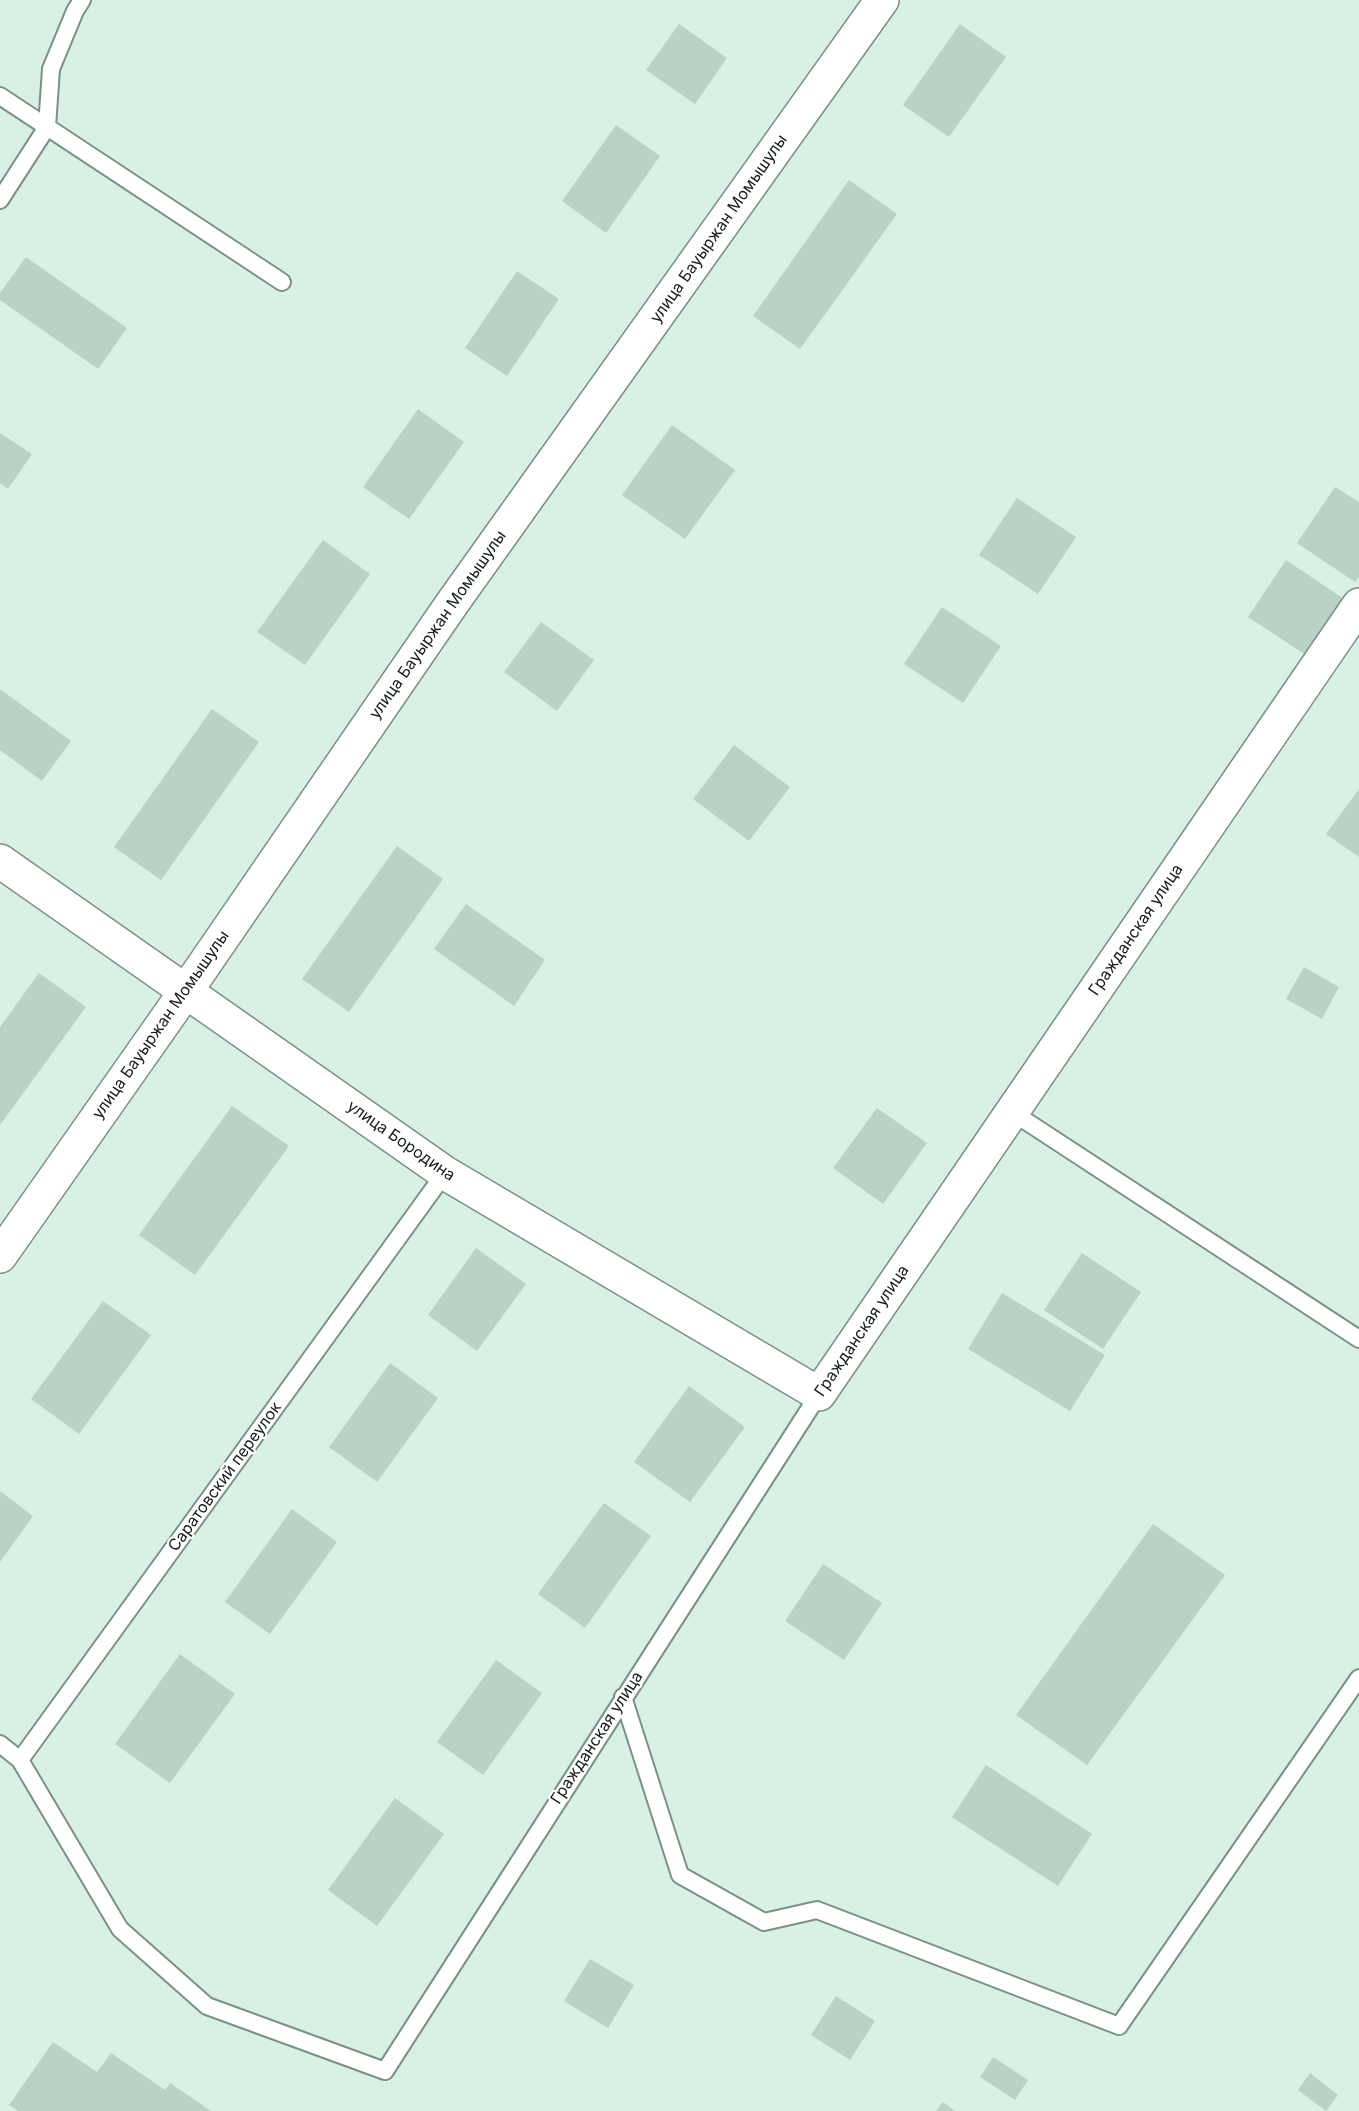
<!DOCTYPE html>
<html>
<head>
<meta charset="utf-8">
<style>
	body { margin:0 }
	canvas { display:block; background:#d8f1e4 }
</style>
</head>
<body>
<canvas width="1359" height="2111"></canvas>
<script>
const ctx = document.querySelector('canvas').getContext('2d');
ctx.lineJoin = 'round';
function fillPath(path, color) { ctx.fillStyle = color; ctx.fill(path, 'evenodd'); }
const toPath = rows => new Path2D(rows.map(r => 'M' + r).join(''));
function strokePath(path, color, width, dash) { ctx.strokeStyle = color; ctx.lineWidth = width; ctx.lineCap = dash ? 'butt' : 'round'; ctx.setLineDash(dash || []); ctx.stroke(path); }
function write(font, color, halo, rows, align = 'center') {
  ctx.font = font + ' Inter,sans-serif'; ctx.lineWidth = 4.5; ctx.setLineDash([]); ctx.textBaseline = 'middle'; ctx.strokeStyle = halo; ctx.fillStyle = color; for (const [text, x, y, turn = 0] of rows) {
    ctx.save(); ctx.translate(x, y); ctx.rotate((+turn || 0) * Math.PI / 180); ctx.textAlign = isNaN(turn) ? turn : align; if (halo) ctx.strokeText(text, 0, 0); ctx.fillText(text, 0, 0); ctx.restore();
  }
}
fillPath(toPath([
	[679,24,727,58,695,104,646,70],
	[960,24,1006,57,949,137,903,105],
	[616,125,660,156,606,233,562,201],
	[849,180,897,214,800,349,753,316],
	[26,257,127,328,98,369,0,300,0,293],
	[517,271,559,299,507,376,465,348],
	[418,409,464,442,409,519,363,487],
	[672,425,735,470,685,539,622,495],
	[0,433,32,454,8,489,0,483],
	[1335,487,1359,502,1359,577,1355,582,1297,543],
	[1017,498,1076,537,1038,594,979,555],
	[323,540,370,574,305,665,257,632],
	[1286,560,1344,599,1306,655,1248,617],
	[942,607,1001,646,963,703,904,664],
	[541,622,594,660,557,711,504,672],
	[0,689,71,741,42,781,0,750],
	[212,709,259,742,161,880,114,847],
	[734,745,790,787,749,841,693,799],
	[1359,789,1359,857,1326,834],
	[397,846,443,879,349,1012,302,979],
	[466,904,545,960,514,1006,434,949],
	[1304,967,1339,987,1322,1019,1286,999],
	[39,973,86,1007,0,1125,0,1027],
	[232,1106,289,1146,195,1275,139,1235],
	[877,1108,927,1143,883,1204,833,1168],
	[476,1248,526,1284,477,1351,428,1315],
	[1082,1253,1141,1292,1103,1349,1044,1310],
	[1002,1293,1105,1355,1070,1411,968,1349],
	[103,1301,151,1335,79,1434,31,1399],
	[390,1363,438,1398,377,1482,329,1447],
	[689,1386,745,1427,690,1502,634,1462],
	[0,1491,33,1516,0,1562],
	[604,1503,651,1536,585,1628,538,1594],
	[292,1509,337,1542,270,1634,225,1602],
	[1153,1524,1225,1575,1087,1765,1016,1715],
	[823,1564,882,1603,844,1660,785,1621],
	[180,1654,235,1694,170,1783,115,1744],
	[496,1660,542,1693,483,1775,437,1742],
	[986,1765,1092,1834,1058,1886,952,1817],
	[395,1798,444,1834,377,1926,328,1890],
	[590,1959,634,1985,608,2028,564,2001],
	[836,1996,875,2021,850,2060,811,2035],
	[53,2042,97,2072,111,2053,165,2090,170,2083,211,2111,18,2111,9,2105],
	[993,2057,1028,2080,1015,2100,980,2077],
	[1310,2073,1338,2095,1326,2111,1298,2090],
	[943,2102,955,2111,936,2111]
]), '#b9d2c5');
const lane = toPath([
	[0,96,282,282],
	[0,200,47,127,51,69,75,11,82,0],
	[1012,1112,1359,1339],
	[623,1697,680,1875,764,1922,817,1910,1119,2026,1359,1678],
	[0,1744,20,1760,445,1173],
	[20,1760,120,1929,207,2006,385,2071,819,1394]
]);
const street = toPath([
	[0,861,445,1173,819,1394,1359,605]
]);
const secondary = toPath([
	[0,1256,186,991,451,605,882,0]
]);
strokePath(lane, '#7a9185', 20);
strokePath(street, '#7a9185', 36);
strokePath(secondary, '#7a9185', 36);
strokePath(lane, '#fff', 16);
strokePath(street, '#fff', 33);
strokePath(secondary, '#fff', 33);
write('16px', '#141d18', '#fff', [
	["улица Бауыржан Момышулы",719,229,-55],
	["улица Бауыржан Момышулы",438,625,-55],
	["Гражданская улица",1136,930,-56],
	["улица Бауыржан Момышулы",161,1025,-55],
	["улица Бородина",401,1141,35],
	["Гражданская улица",862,1331,-56],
	["Саратовский переулок",225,1477,-54],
	["Гражданская улица",597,1738,-57]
]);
</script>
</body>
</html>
